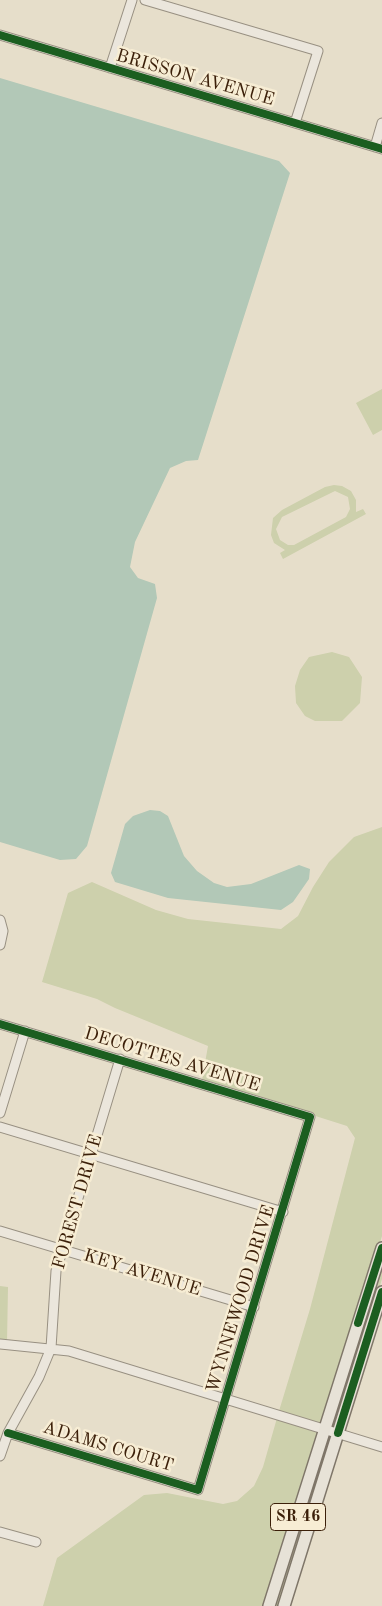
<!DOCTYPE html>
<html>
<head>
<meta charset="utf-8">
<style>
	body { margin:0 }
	canvas { display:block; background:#e6deca }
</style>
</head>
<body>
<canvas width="382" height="1606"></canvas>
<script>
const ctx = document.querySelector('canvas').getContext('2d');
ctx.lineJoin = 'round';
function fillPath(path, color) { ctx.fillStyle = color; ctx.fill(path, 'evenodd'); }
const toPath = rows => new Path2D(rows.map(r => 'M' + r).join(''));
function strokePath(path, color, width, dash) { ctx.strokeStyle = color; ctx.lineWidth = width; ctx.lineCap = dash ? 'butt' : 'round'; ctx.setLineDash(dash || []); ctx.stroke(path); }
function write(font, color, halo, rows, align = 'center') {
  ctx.font = font + ' "Old Standard TT",serif'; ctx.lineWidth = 5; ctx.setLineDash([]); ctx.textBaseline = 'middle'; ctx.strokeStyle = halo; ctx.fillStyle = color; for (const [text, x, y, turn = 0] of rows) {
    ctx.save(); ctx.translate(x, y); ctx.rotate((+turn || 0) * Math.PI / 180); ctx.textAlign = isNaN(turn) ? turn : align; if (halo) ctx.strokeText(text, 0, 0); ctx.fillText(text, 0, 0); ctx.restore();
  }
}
fillPath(toPath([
	[382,389,382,430,373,435,356,403],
	[334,485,342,486,351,491,356,500,356,512,363,509,366,514,283,559,280,553,285,550,274,543,271,535,273,518,282,510,325,487],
	[335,491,348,497,350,509,346,517,294,545,288,545,280,540,276,529,282,517],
	[332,652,349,657,362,677,360,703,342,721,315,721,305,716,296,703,295,686,300,670,309,657],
	[382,827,382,1236,323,1425,279,1411,310,1309,355,1138,347,1126,202,1080,208,1046,115,1008,97,999,42,982,68,893,92,882,156,910,188,919,281,929,298,916,313,887,329,862,354,837],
	[382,1261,382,1279,336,1429,330,1427],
	[0,1286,8,1287,7,1343,0,1343],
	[277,1418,321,1431,265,1606,43,1606,57,1558,144,1495,167,1493,223,1504,237,1501,254,1486,263,1467],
	[332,1434,280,1606,273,1606,327,1435]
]), '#cdd0ac');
fillPath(toPath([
	[0,78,279,161,290,173,198,460,186,461,170,468,135,542,130,567,138,578,155,584,157,598,87,846,76,859,60,860,0,842],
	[150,810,160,811,168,816,184,856,197,871,214,883,227,887,251,884,299,865,310,869,309,879,293,902,281,910,168,898,115,882,111,873,125,824,133,816]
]), '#b2c8b7');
const minor = toPath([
	[145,0,318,51,295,123],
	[0,35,382,149],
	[110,68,132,0],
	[375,147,382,123],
	[0,920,3,931,0,945],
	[0,1024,310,1117,198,1490,8,1433],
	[0,1113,25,1031],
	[0,1127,283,1212],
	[0,1231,254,1307],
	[0,1344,69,1351,382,1447],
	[0,1456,8,1433,39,1377,51,1348,56,1271,120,1059],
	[0,1532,36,1542]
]);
const major = toPath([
	[269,1606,382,1248],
	[284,1606,382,1292]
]);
strokePath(minor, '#989082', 11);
strokePath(major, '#7f7669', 14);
strokePath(minor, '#ebe6dc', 9);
strokePath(major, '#e7e2d7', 11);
strokePath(toPath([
	[0,35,382,149],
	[0,1024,310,1117,198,1490,8,1433],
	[358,1323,382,1248],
	[338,1433,382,1292]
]), '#1b5e20', 8);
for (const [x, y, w] of [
	[298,1517,55]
]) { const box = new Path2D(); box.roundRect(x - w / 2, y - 13.5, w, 27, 4); ctx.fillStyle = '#f7edd4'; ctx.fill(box); strokePath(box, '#3b1f09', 1); }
write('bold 16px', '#3b1f09', null, [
	["SR 46",298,1517]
]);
write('18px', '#3b1f09', '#f7edd4', [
	["BRISSON AVENUE",195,78,16],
	["DECOTTES AVENUE",172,1060,17],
	["FOREST DRIVE",78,1202,-74],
	["KEY AVENUE",142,1273,17],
	["WYNNEWOOD DRIVE",241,1299,-73],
	["ADAMS COURT",108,1447,17]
]);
</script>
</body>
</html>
